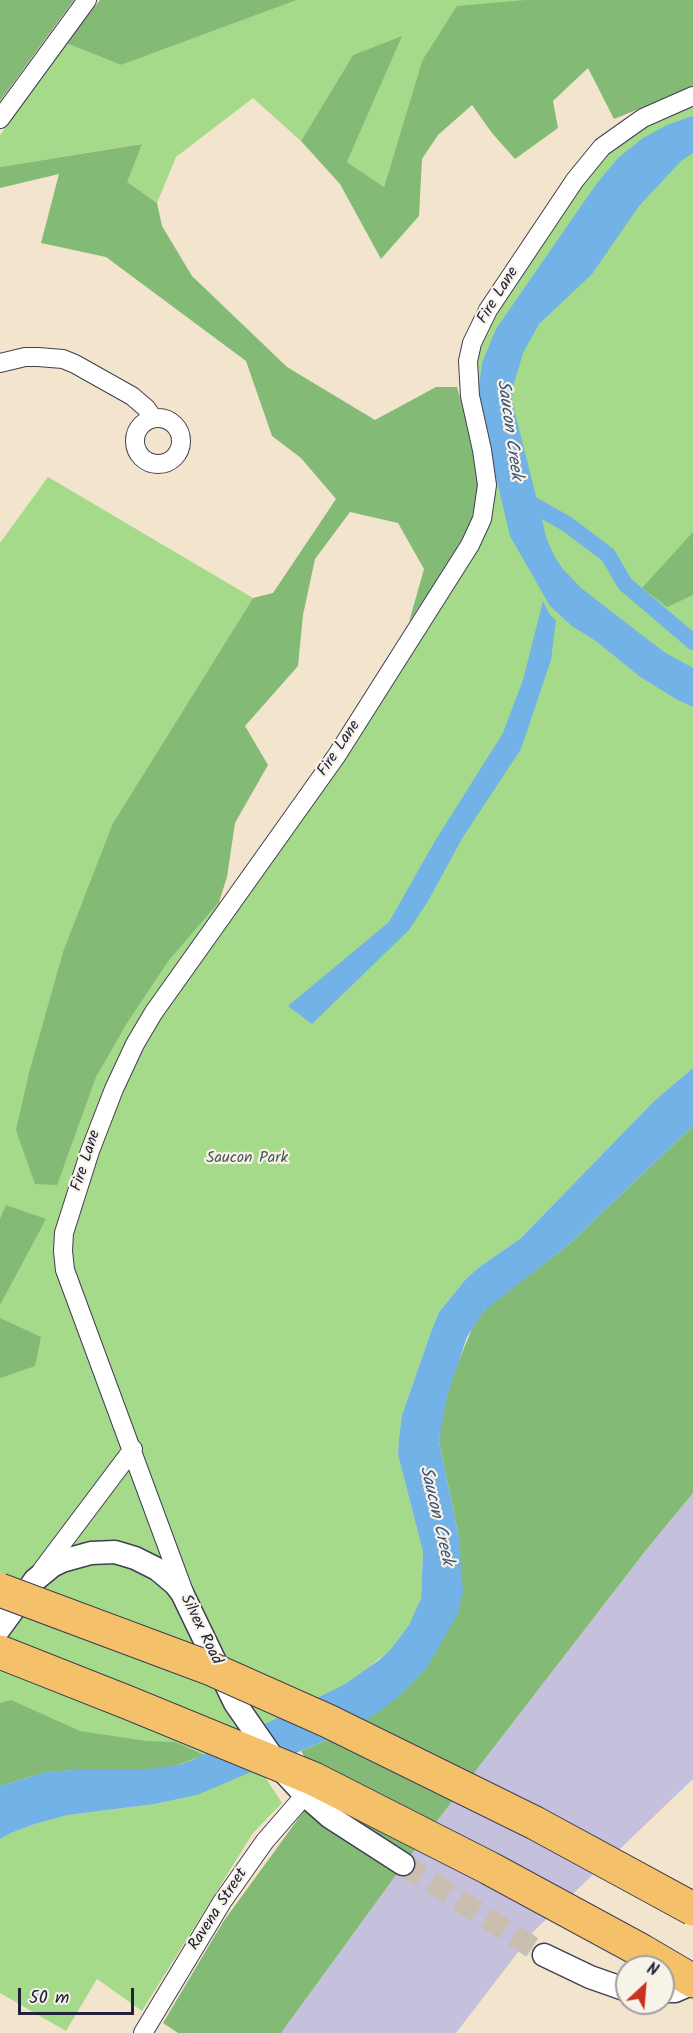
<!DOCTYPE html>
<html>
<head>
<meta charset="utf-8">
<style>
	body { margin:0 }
	#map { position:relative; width:693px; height:2033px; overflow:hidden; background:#f3e5cd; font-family:Kalam,sans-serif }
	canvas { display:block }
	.north { position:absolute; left:615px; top:1955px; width:60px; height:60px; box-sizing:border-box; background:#f7f3e8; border:2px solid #a29fa3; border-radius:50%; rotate:26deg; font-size:16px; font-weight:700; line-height:24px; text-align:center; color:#22223b }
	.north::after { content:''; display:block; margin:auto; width:21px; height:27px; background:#c8321e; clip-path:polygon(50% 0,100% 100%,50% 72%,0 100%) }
	.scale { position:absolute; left:18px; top:1988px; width:116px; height:27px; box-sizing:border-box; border:3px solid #22223b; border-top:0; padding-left:8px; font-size:18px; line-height:21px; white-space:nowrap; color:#22223b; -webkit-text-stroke:4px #f7f3e8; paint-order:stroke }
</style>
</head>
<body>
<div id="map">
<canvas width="693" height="2033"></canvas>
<div class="north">N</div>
<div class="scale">50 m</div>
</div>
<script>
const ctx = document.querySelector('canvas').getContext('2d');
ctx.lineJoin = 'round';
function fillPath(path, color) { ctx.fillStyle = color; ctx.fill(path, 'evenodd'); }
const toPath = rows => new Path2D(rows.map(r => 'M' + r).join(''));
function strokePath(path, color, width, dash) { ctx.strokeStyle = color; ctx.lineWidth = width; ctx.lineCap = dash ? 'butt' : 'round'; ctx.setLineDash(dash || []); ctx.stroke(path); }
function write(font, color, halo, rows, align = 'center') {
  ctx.font = font + ' Kalam,sans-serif'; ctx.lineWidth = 4.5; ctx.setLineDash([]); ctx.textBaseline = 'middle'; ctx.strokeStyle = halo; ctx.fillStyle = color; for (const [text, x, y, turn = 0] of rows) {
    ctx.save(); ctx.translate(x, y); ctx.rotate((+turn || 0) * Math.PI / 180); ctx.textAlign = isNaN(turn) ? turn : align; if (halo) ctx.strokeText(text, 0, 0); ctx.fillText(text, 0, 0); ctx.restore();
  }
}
fillPath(toPath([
	[693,1493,693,1779,535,1930,456,2033,281,2033,410,1856,646,1550]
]), '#c5c0db');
fillPath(toPath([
	[297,0,526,0,422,61,384,187,347,162,401,37,353,55,301,141,253,98,176,157,157,203,126,182,141,144,0,167,0,135,66,43,121,65],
	[693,103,693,1068,654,1101,521,1238,478,1268,465,1280,439,1312,431,1332,402,1415,399,1437,398,1455,423,1552,421,1599,417,1611,409,1625,390,1650,365,1670,345,1684,239,1737,282,1803,253,1833,142,2011,97,1979,66,2031,0,1993,0,1839,11,1833,35,1824,68,1815,155,1804,197,1795,31,1776,0,1786,0,543,48,477,253,598,113,823,234,912,491,520,496,485,479,395,476,364,479,346,492,319,576,190,622,136]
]), '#a4da8a');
fillPath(toPath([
	[0,0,74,0,0,101],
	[100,0,297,0,121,65,66,43],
	[526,0,693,0,693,87,614,119,588,68,553,101,558,128,515,159,492,133,472,105,438,135,422,159,419,216,381,259,340,184,301,141,353,55,402,36,347,162,384,187,422,61,457,6],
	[142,144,127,182,157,203,162,226,192,276,287,367,375,420,436,387,457,387,474,449,479,484,471,522,450,561,409,622,424,569,398,523,350,512,315,559,303,615,298,666,245,726,268,765,235,823,227,877,219,902,169,960,127,1023,96,1077,57,1185,35,1184,16,1130,29,1073,63,952,113,823,253,598,273,593,336,499,301,458,272,436,246,361,106,257,41,243,59,174,0,188,0,167],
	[693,532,693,595,667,607,642,588],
	[693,1126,693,1493,646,1550,410,1856,365,1828,326,1791,301,1751,357,1727,459,1538,439,1441,442,1415,452,1377,474,1324,484,1311,494,1302,568,1245],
	[6,1205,46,1219,0,1305,0,1219],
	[0,1318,41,1337,35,1366,0,1378],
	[11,1700,80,1731,146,1741,175,1742,204,1755,169,1768,141,1770,72,1770,46,1772,0,1786,0,1703],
	[306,1808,399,1871,281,2033,178,2033,163,2023,223,1922]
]), '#83ba76');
fillPath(toPath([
	[693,116,693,153,681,161,639,206,592,274,539,324,523,353,513,387,512,401,547,540,555,557,562,568,581,588,664,652,693,668,693,707,676,699,639,676,596,641,572,626,550,606,510,536,483,422,479,387,482,363,496,329,597,183,618,158,643,138,667,125],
	[543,601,550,615,556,620,551,660,521,749,463,837,428,901,409,930,312,1024,288,1006,389,922,435,841,503,733,523,680],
	[693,1068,693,1126,568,1245,484,1311,467,1337,447,1396,439,1441,459,1538,463,1591,458,1614,426,1669,396,1699,357,1727,197,1795,155,1804,68,1815,35,1824,11,1833,0,1839,0,1786,46,1772,72,1770,141,1770,179,1765,193,1760,345,1684,379,1660,390,1650,409,1625,421,1599,423,1552,398,1455,399,1437,402,1415,431,1332,439,1312,465,1280,478,1268,521,1238,654,1101]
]), '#73b2e6');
strokePath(toPath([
	[521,498,567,524,608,555,625,584,693,642]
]), '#73b2e6', 16);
strokePath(toPath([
	[403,1864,544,1955]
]), '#c9beb0', 22, [22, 11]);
const minor = toPath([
	[0,119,87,0],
	[0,363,25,357,38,357,63,359,75,364,132,396,146,408,153,418],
	'135 441a23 23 0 1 1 46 0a23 23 0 1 1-46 0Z',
	[42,1570,133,1449],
	[184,1592,65,1270,63,1251,64,1233,90,1151,114,1089,135,1044,154,1012,337,755,470,545,482,519,487,485,482,450,470,396,468,361,472,343,488,310,575,180,602,147,643,118,693,96],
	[143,2033,222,1902,265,1841,305,1795]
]);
const tertiary = toPath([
	[0,1628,35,1580,52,1566,62,1561,91,1553,115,1552,135,1558,157,1569,175,1584,182,1593,235,1703,280,1768,305,1795,330,1817,403,1864],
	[544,1955,590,1977,627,1990],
	[663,1991,675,1991,693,1983]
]);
const motorway = toPath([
	[0,1652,129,1703,314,1779,489,1868,642,1951,693,1981]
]);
strokePath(minor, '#413f51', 20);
strokePath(tertiary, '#413f51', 25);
strokePath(motorway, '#413f51', 35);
strokePath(minor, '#fff', 18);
strokePath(tertiary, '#fff', 22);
strokePath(motorway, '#f4c16a', 33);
const motorwayBridge = toPath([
	[0,1590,209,1668,328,1721,535,1823,693,1909]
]);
strokePath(motorwayBridge, '#413f51', 35, []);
strokePath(motorwayBridge, '#f4c16a', 33);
write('16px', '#22223b', '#f7f3e8', [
	["Fire Lane",499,296,-58],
	["Fire Lane",340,749,-56],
	["Fire Lane",87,1161,-72],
	["Silvex Road",200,1630,64],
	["Ravena Street",219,1910,-57]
]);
write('16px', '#495953', '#f7f3e8', [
	["Saucon Park",247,1159]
]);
write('italic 18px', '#3e5477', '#f7f3e8', [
	["Saucon Creek",508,430,82],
	["Saucon Creek",435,1516,77]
]);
</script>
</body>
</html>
